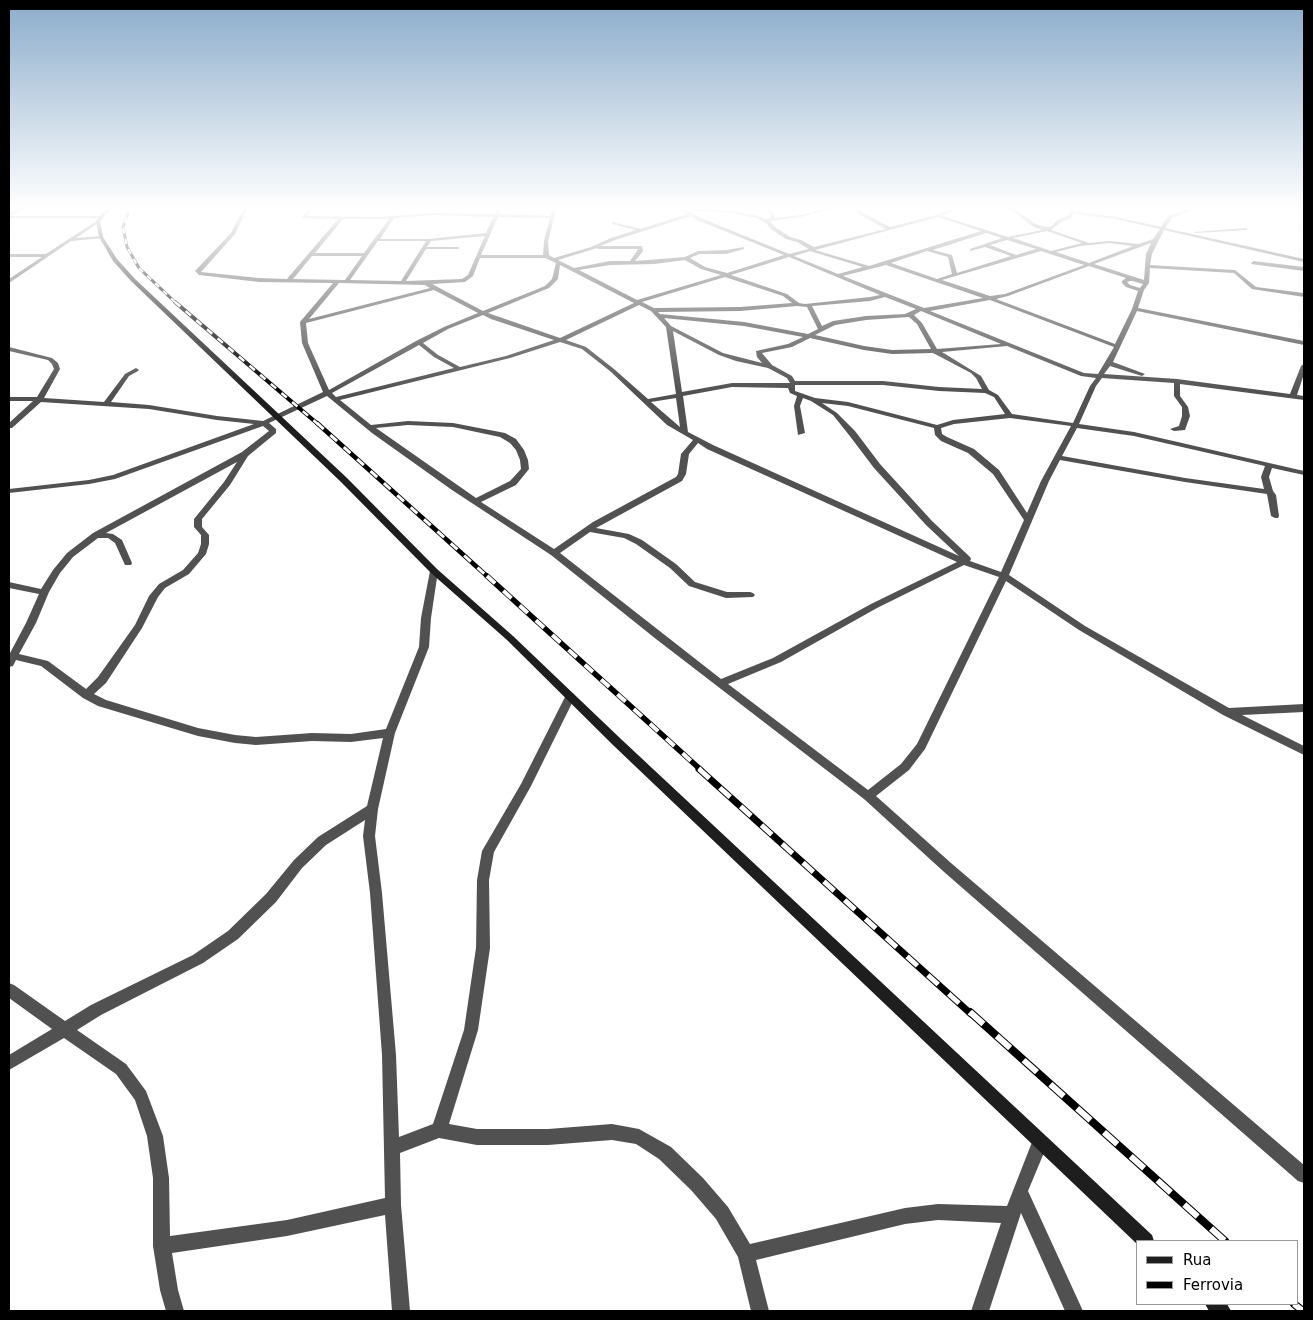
<!DOCTYPE html>
<html>
<head>
<meta charset="utf-8">
<style>
	body { margin:0 }
	#map { position:relative; width:1313px; height:1320px; overflow:hidden; background:#fff; font-family:"DejaVu Sans",sans-serif }
	canvas { display:block }
	.frame { position:absolute; inset:0; border:10px solid #000; pointer-events:none }
	.legend { position:absolute; left:1136px; top:1240px; width:162px; height:65px; box-sizing:border-box; background:#fff; border:1px solid #999; margin:0; padding:6px 9px; list-style:none; font-size:15px; color:#000 }
	.legend li { display:flex; align-items:center; gap:10px; height:25px }
	.legend b { width:25px; border:1px solid #999 }
</style>
</head>
<body>
<div id="map">
<canvas width="1313" height="1320"></canvas>
<div class="frame"></div>
<ul class="legend">
<li><b style="height:6px;background:#1e1e1e"></b>Rua</li>
<li><b style="height:6px;background:#000"></b>Ferrovia</li>
</ul>
</div>
<script>
const ctx = document.querySelector('canvas').getContext('2d');
ctx.lineJoin = 'round';
const toPath = rows => new Path2D(rows.map(r => 'M' + r).join(''));
function fillPath(path, color) { ctx.fillStyle = color; ctx.fill(path, 'evenodd'); }
function strokePath(path, color, width, dash) { ctx.strokeStyle = color; ctx.lineWidth = width; ctx.lineCap = dash ? 'butt' : 'round'; ctx.setLineDash(dash || []); ctx.stroke(path); }
fillPath(toPath([
	[244,207,248,207,235,234,201,272,259,278,287,279,338,219,302,218,309,207,314,207,307,216,380,217,431,213,495,214,498,207,502,207,499,214,550,216,553,207,557,207,548,241,549,255,554,258,591,247,611,238,636,230,612,224,612,222,641,229,687,214,677,207,732,211,758,216,765,219,771,218,770,214,763,207,768,207,774,213,775,218,800,215,831,207,840,207,800,217,770,221,775,227,790,237,801,240,814,247,886,229,860,215,853,207,858,207,864,213,890,227,933,216,955,207,962,207,942,216,1008,237,1042,230,1032,226,1009,208,982,207,1030,207,1014,208,1036,224,1046,227,1051,227,1057,220,1067,216,1070,212,1069,207,1073,207,1074,211,1116,217,1161,227,1168,216,1195,207,1202,207,1172,218,1165,228,1304,259,1304,262,1164,230,1152,254,1150,265,1235,270,1256,287,1304,293,1304,297,1252,289,1234,273,1150,268,1149,283,1144,290,1138,308,1304,341,1304,345,1137,311,1113,362,1145,374,1142,376,1110,366,1104,374,1177,379,1290,394,1301,366,1304,364,1304,374,1297,395,1304,396,1304,400,1180,384,1180,396,1188,407,1190,416,1185,430,1174,431,1170,429,1179,426,1182,416,1182,407,1174,396,1174,383,1102,378,1096,386,1079,424,1134,432,1304,471,1304,475,1272,468,1269,477,1273,491,1276,495,1279,516,1278,518,1275,518,1271,516,1267,494,1185,482,1060,460,1049,481,1009,575,1085,626,1229,708,1304,704,1304,712,1242,715,1304,746,1304,755,1223,715,1079,630,1006,581,925,749,909,770,876,796,951,863,1304,1165,1304,1183,1298,1181,943,871,864,799,656,639,551,555,452,490,372,433,327,396,269,423,276,429,276,433,248,456,230,485,202,519,202,527,209,535,209,544,206,554,189,574,165,588,158,597,142,628,106,683,94,694,106,700,198,728,235,735,256,737,312,733,351,734,386,729,419,647,421,618,430,571,434,568,437,569,438,571,431,618,429,647,395,733,378,809,375,836,382,893,396,1055,399,1137,433,1124,464,1030,476,948,477,880,482,851,521,784,565,697,566,694,570,693,574,694,575,697,531,786,494,852,489,880,490,948,478,1030,449,1124,477,1129,548,1129,612,1124,639,1129,671,1147,703,1178,728,1207,750,1244,905,1208,938,1204,1007,1206,1034,1137,1040,1135,1046,1137,1048,1143,1028,1191,1083,1311,1065,1311,1021,1213,989,1311,971,1311,1001,1223,938,1220,905,1224,756,1260,769,1311,751,1311,738,1257,716,1219,691,1190,659,1159,636,1144,612,1140,548,1145,477,1145,439,1138,400,1153,401,1205,410,1311,392,1311,385,1215,287,1236,172,1253,178,1290,184,1311,166,1311,160,1290,153,1246,153,1178,147,1136,135,1100,116,1074,64,1038,9,1070,9,1055,52,1029,9,998,9,983,14,985,65,1021,91,1005,193,955,228,931,266,894,294,860,318,837,367,806,383,738,351,742,312,741,256,745,235,743,198,736,98,706,83,698,41,666,16,660,13,666,9,667,9,655,26,623,39,594,9,588,9,582,41,589,53,570,67,553,93,533,242,452,269,431,263,426,115,479,89,484,9,493,9,489,89,480,113,475,254,424,217,420,149,409,41,402,12,428,9,428,9,423,33,401,9,401,9,397,37,397,54,369,52,364,48,360,9,351,9,347,52,358,58,363,60,369,44,398,104,402,125,374,136,368,139,370,138,371,129,376,111,402,149,405,217,416,263,421,323,392,302,343,300,322,333,283,259,282,199,275,195,271,231,233,244,207],
	[687,210,732,213,757,218,766,223,771,229,786,239,797,242,809,249,789,254,701,218,687,210],
	[1073,214,1116,219,1160,229,1153,239,1139,244,1109,241,1089,243,1051,230,1061,222,1071,218,1073,214],
	[431,215,493,217,486,233,429,239,380,239,394,218,431,215],
	[691,216,697,220,784,255,727,273,705,267,690,258,699,254,726,254,744,249,744,247,726,250,698,251,685,257,635,261,643,251,642,246,600,246,615,240,691,216],
	[498,217,550,218,544,241,543,255,481,255,498,217],
	[938,217,981,231,869,266,815,250,938,217],
	[343,219,389,219,364,253,315,253,343,219],
	[1047,231,1082,243,1051,251,1013,238,1047,231],
	[986,233,1002,238,970,249,970,251,985,247,1011,256,957,273,952,255,933,250,986,233],
	[485,236,468,275,462,279,406,281,426,249,458,249,460,248,458,247,427,247,431,241,485,236],
	[1007,240,1036,249,1016,255,990,245,1007,240],
	[378,241,426,241,401,281,350,280,378,241],
	[1109,243,1133,246,1089,263,1056,252,1080,246,1109,243],
	[1151,243,1146,254,1144,280,1094,264,1151,243],
	[597,248,599,249,638,249,637,251,630,261,610,261,574,268,558,260,597,248],
	[810,251,863,267,838,274,794,256,810,251],
	[927,251,948,257,952,274,937,279,891,263,927,251],
	[1041,251,1084,265,1005,294,990,296,942,280,1041,251],
	[312,256,362,256,345,280,293,279,312,256],
	[789,257,880,295,870,297,805,304,799,303,787,294,731,275,789,257],
	[480,258,545,258,556,263,552,279,545,286,483,311,432,284,465,282,473,276,480,258],
	[685,260,701,269,721,275,637,300,579,270,610,265,654,264,685,260],
	[560,265,634,303,560,338,488,313,549,288,558,279,560,265],
	[886,265,983,298,924,308,843,276,886,265],
	[1089,266,1126,278,1122,281,1122,283,1126,287,1138,291,1132,309,1115,344,996,299,1008,296,1089,266],
	[725,277,783,296,792,303,740,307,654,308,642,302,725,277],
	[1130,281,1133,281,1143,284,1140,288,1130,285,1127,282,1130,281],
	[339,283,425,285,430,288,309,319,339,283],
	[434,290,478,313,444,327,416,341,329,390,308,343,306,323,434,290],
	[885,297,916,309,905,314,866,316,833,321,822,326,812,306,870,301,885,297],
	[990,300,1114,347,1098,374,1084,373,930,311,990,300],
	[639,305,651,311,666,327,676,394,648,399,614,369,586,347,566,340,639,305],
	[797,306,807,307,818,329,808,334,744,322,660,314,658,312,740,311,797,306],
	[921,311,1001,344,937,349,922,323,914,315,921,311],
	[483,315,491,319,554,340,506,356,460,367,438,355,423,343,448,329,483,315],
	[909,317,917,324,931,349,892,350,864,346,815,335,835,325,866,320,909,317],
	[664,318,744,326,803,337,788,344,756,351,757,357,762,363,723,353,671,326,664,318],
	[673,331,719,355,736,361,768,368,787,378,790,383,732,383,682,392,673,331],
	[810,338,864,350,892,354,933,353,971,373,976,378,982,389,939,387,883,381,795,381,792,376,772,365,762,353,792,347,810,338],
	[560,342,582,349,610,371,667,425,693,440,681,454,678,474,676,477,593,522,554,549,481,502,516,485,529,469,528,460,524,450,516,439,505,433,453,423,408,421,371,425,340,400,510,358,560,342],
	[419,345,434,357,454,368,336,397,332,393,419,345],
	[1007,346,1081,376,1096,378,1090,386,1073,423,1012,414,998,395,989,390,981,376,942,352,1007,346],
	[795,385,883,385,939,391,985,393,994,397,1005,414,953,420,937,425,848,402,815,398,795,391,795,385],
	[732,387,788,388,790,393,797,396,794,406,798,435,805,433,800,406,803,398,811,401,833,415,849,435,874,468,926,525,959,556,713,445,688,432,683,396,732,387],
	[676,398,680,427,651,402,676,398],
	[822,403,848,406,934,428,935,435,941,441,968,453,993,474,1024,520,1001,572,970,561,971,559,970,557,932,521,880,464,855,431,837,413,822,403],
	[1010,418,1071,426,1041,481,1027,513,999,470,974,449,947,437,942,434,941,428,954,424,1010,418],
	[408,425,453,427,500,437,510,443,516,450,520,460,521,469,510,481,476,498,376,428,408,425],
	[1077,428,1134,436,1265,466,1261,477,1264,489,1185,478,1062,456,1077,428],
	[698,443,707,449,957,562,871,604,773,658,721,679,560,553,590,532,624,538,636,544,670,568,689,586,726,598,753,597,755,595,753,593,750,592,727,592,695,582,676,564,642,540,629,534,596,528,682,481,686,474,689,454,698,443],
	[237,462,224,482,194,519,194,527,201,535,201,544,198,553,183,570,159,584,149,596,135,625,98,677,86,689,48,661,19,654,36,623,49,592,60,573,73,557,98,538,108,538,115,543,125,565,131,565,132,563,122,540,113,534,106,533,237,462],
	[964,565,999,577,917,744,901,764,868,790,728,684,781,662,877,608,964,565],
	[365,820,363,836,370,893,382,1055,385,1198,287,1220,170,1236,169,1178,163,1136,146,1091,126,1064,77,1030,101,1015,203,963,238,939,276,902,302,868,326,845,365,820],
	[1283,207,1304,209,1304,211,1285,208,1283,207],
	[9,216,102,216,104,217,102,218,9,218,9,216],
	[98,220,100,222,76,238,101,236,103,238,71,241,9,283,9,279,42,257,9,257,9,254,46,254,98,220],
	[1246,228,1248,230,1196,233,1194,232,1246,228],
	[1253,261,1304,267,1304,271,1251,264,1253,261]
]), '#515151');
fillPath(toPath([
	[20,207,26,207,9,217,9,214,20,207],
	[108,207,113,207,100,221,103,237,117,259,135,279,347,478,437,569,513,636,622,740,1152,1235,1154,1241,1137,1241,1137,1244,614,746,507,640,431,573,341,482,131,281,113,261,99,237,96,221,108,207],
	[1205,1304,1227,1304,1231,1311,1209,1311,1205,1304]
]), '#1e1e1e');
const railFar5 = toPath([
	[130,207,123,227,127,247,139,268,177,304]
]);
const railFar4 = toPath([
	[175,302,319,425]
]);
const railFar3 = toPath([
	[317,423,488,577]
]);
const railFar2 = toPath([
	[487,576,701,770]
]);
const railFar1 = toPath([
	[699,769,971,1014]
]);
const rail = toPath([
	[970,1012,1225,1241],
	[1294,1304,1303,1311]
]);
strokePath(railFar5, '#000', 3);
strokePath(railFar4, '#000', 4);
strokePath(railFar3, '#000', 4.5);
strokePath(railFar2, '#000', 5.5);
strokePath(railFar1, '#000', 7);
strokePath(rail, '#000', 8);
strokePath(railFar5, '#fff', 2, [5.5]);
strokePath(railFar4, '#fff', 2.5, [7]);
strokePath(railFar3, '#fff', 3, [9]);
strokePath(railFar2, '#fff', 4, [11]);
strokePath(railFar1, '#fff', 5, [14]);
strokePath(rail, '#fff', 6, [18]);
const sky = ctx.createLinearGradient(0, 0, 0, 392);
sky.addColorStop(0, '#8baccb');
sky.addColorStop(0.53, '#fff');
sky.addColorStop(1, '#ffffff00');
ctx.fillStyle = sky;
ctx.fillRect(0, 0, 1313, 392);
</script>
</body>
</html>
